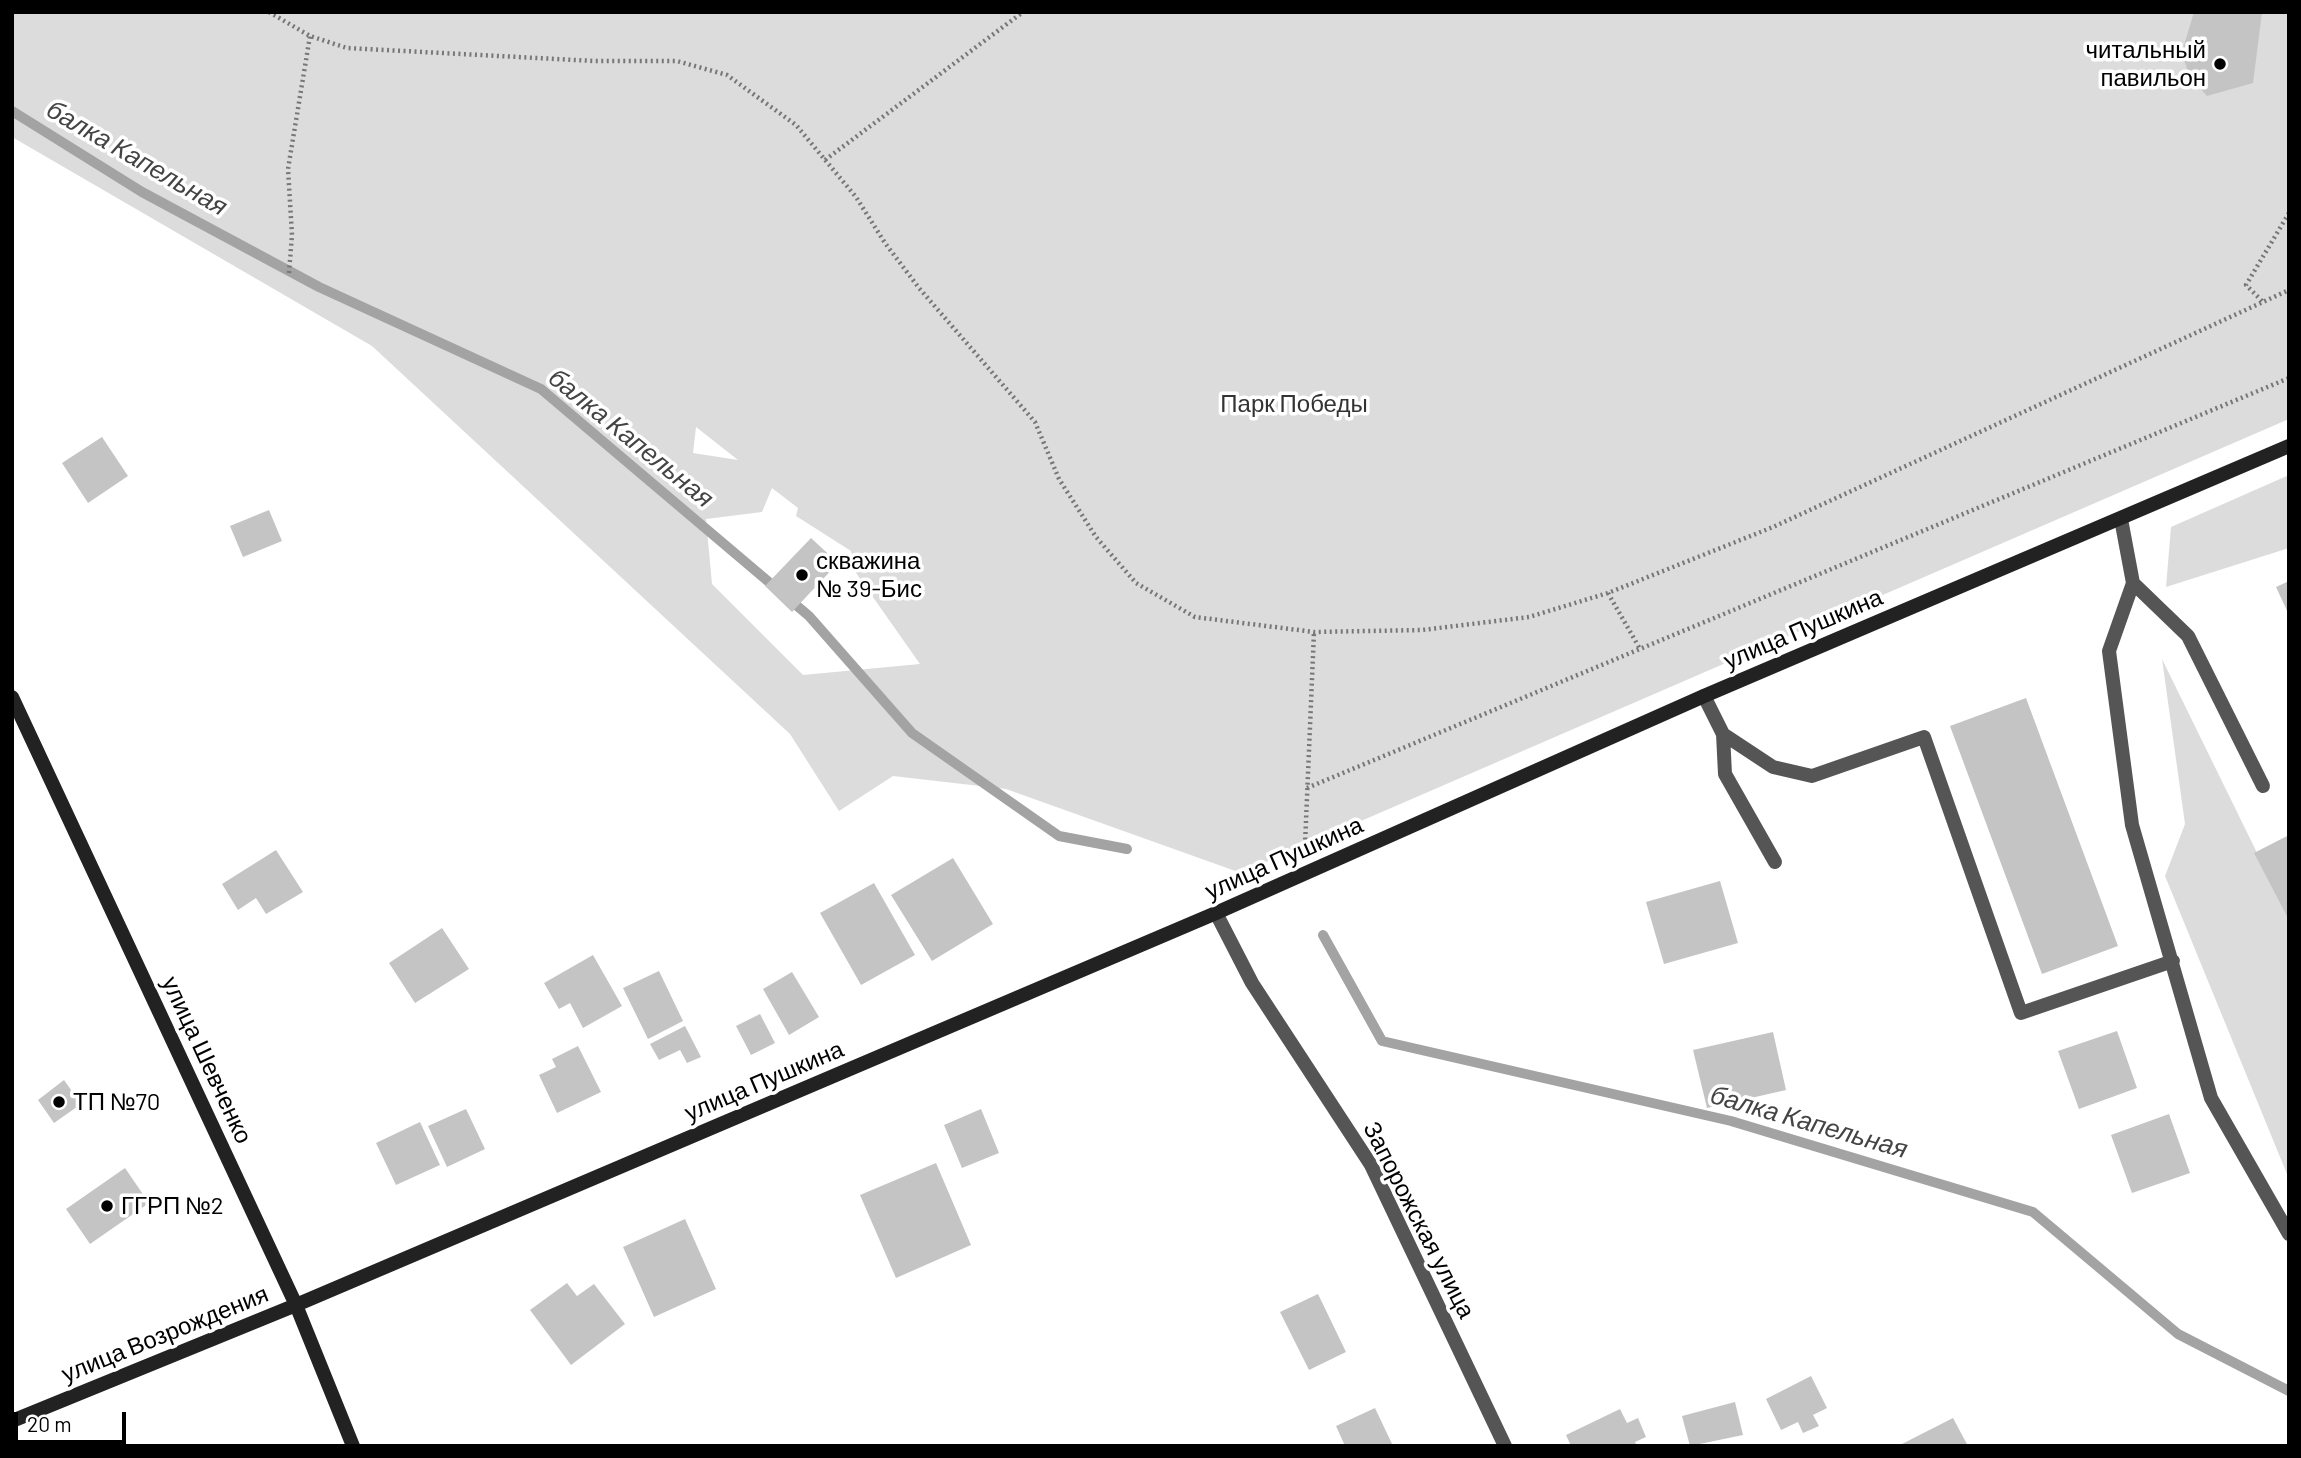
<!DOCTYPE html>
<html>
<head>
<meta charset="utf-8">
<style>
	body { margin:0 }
	#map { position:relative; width:2301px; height:1458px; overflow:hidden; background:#fff; font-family:Barlow,sans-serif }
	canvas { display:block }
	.frame { position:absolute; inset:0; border:14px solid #000; pointer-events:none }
	.scale { position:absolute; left:14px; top:1412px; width:112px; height:32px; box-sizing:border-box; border:4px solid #000; border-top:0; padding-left:9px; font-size:21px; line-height:24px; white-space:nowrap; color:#000; -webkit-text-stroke:5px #fff; paint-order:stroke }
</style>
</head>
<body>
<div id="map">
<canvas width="2301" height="1458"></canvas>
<div class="frame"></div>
<div class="scale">20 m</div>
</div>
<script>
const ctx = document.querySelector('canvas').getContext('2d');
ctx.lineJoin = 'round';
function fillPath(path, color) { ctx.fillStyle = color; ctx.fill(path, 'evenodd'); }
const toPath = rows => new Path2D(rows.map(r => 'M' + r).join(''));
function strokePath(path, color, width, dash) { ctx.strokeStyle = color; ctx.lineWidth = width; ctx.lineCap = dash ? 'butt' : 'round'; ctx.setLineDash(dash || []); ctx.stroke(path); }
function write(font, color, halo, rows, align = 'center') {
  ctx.font = font + ' Barlow,sans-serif'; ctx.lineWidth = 7; ctx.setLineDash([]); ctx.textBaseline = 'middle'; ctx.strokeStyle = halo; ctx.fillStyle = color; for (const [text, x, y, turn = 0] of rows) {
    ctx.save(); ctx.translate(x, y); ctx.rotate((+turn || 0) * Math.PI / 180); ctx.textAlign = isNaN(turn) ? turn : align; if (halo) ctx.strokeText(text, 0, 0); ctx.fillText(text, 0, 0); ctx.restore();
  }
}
fillPath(toPath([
	[12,12,2289,12,2289,419,1241,873,1006,789,893,776,839,811,790,734,372,346,12,137],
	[696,427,738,460,693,453],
	[772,488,798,508,796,516,851,551,856,573,920,664,803,675,712,584,706,519,762,512],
	[2289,475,2289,548,2166,587,2171,527],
	[2162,659,2289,918,2289,1179,2165,876,2185,824]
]), '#dcdcdc');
strokePath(toPath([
	[12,111,142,192,319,287,541,389,809,616,912,733,1059,836,1127,849],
	[1323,935,1382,1041,1731,1121,2033,1212,2178,1334,2289,1391]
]), '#a3a3a3', 10);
fillPath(toPath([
	[2194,12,2262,12,2253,83,2207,96,2189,76,2182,52],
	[102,437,128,476,88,503,62,463],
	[269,510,282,541,243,557,230,526],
	[811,538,838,563,792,612,765,586],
	[2289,581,2289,615,2276,587],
	[2026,698,2118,946,2042,974,1950,726],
	[2289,835,2289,920,2254,853],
	[276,850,303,892,266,914,256,898,238,910,222,884],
	[953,858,993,924,932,961,891,895],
	[1720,881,1738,943,1664,964,1646,902],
	[874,883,915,955,861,985,820,913],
	[442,928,469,969,415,1003,389,963],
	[593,955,622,1006,583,1028,570,1003,559,1009,544,983],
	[659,971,683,1021,648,1039,623,988],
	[792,972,819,1017,789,1035,763,989],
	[760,1014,775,1043,751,1055,736,1026],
	[685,1026,701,1057,687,1063,680,1050,659,1060,650,1044],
	[2117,1031,2137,1088,2079,1109,2058,1051],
	[1773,1032,1786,1090,1707,1108,1693,1050],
	[578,1046,601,1092,557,1113,539,1075,556,1067,552,1059],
	[64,1080,81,1104,54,1123,38,1100],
	[466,1109,485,1149,447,1167,428,1126],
	[981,1109,999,1153,962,1168,944,1125],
	[2169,1114,2190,1173,2132,1193,2111,1135],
	[420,1122,440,1165,396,1185,376,1143],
	[936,1163,971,1245,896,1278,860,1195],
	[125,1168,149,1203,90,1244,66,1209],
	[685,1219,716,1289,654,1317,623,1247],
	[567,1283,577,1296,594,1284,625,1324,571,1365,530,1310],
	[1318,1294,1346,1352,1309,1370,1280,1312],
	[1811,1376,1827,1408,1813,1415,1819,1426,1803,1433,1798,1422,1781,1430,1766,1399],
	[1735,1402,1743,1435,1690,1446,1682,1416],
	[1375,1408,1393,1446,1345,1446,1336,1426],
	[1620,1409,1627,1423,1638,1418,1646,1437,1635,1442,1637,1446,1571,1446,1566,1435],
	[1953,1418,1968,1446,1898,1446]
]), '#c4c4c4');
strokePath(toPath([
	[269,12,310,36,347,48,594,61,677,61,727,75,796,125,856,197,885,243,919,288,1035,422,1059,479,1096,537,1136,583,1195,617,1314,632,1422,630,1529,617,1608,593,1773,527,2289,290],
	[825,160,1023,12],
	[289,273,292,235,288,169,310,36],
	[2262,301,2246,285,2289,213],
	[1608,593,1640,649],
	[1307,788,2289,378],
	[1305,845,1314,632]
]), '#777', 4.5, [2, 3.5]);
strokePath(toPath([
	[2121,519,2133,583,2109,651,2132,825,2211,1098,2289,1234],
	[2133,583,2188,636,2263,786],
	[1704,696,1723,734,1773,767,1812,776,1924,737,2021,1013,2173,961],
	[1723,734,1725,774,1775,862]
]), '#555', 14);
strokePath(toPath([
	[1216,913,1252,983,1371,1165,1505,1446]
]), '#555', 14);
strokePath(toPath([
	[12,697,296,1305,353,1446],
	[12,1421,296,1305,1216,913,1704,696,2289,446]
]), '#222', 14);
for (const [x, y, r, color] of [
	[2220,64,7,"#000"],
	[802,575,7,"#000"],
	[59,1102,7,"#000"],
	[107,1206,7,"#000"]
]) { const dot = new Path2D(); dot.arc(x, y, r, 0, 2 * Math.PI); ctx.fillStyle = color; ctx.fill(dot); strokePath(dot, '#fff', 2.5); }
write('24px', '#000', '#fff', [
	["читальный",2206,50,"right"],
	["павильон",2206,78,"right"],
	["скважина",816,561],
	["№ 39-Бис",816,589],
	["ТП №70",73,1102],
	["ГГРП №2",121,1206]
], 'left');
write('24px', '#333', '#fff', [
	["Парк Победы",1294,404]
]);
write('24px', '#000', '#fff', [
	["улица Пушкина",1803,629,-23],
	["улица Пушкина",1284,858,-24],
	["улица Шевченко",207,1060,65],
	["улица Пушкина",764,1081,-23],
	["Запорожская улица",1419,1220,63],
	["улица Возрождения",165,1334,-22]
]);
write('italic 26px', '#444', '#fff', [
	["балка Капельная",137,158,30],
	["балка Капельная",631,438,39],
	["балка Капельная",1809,1122,16]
]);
</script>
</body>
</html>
